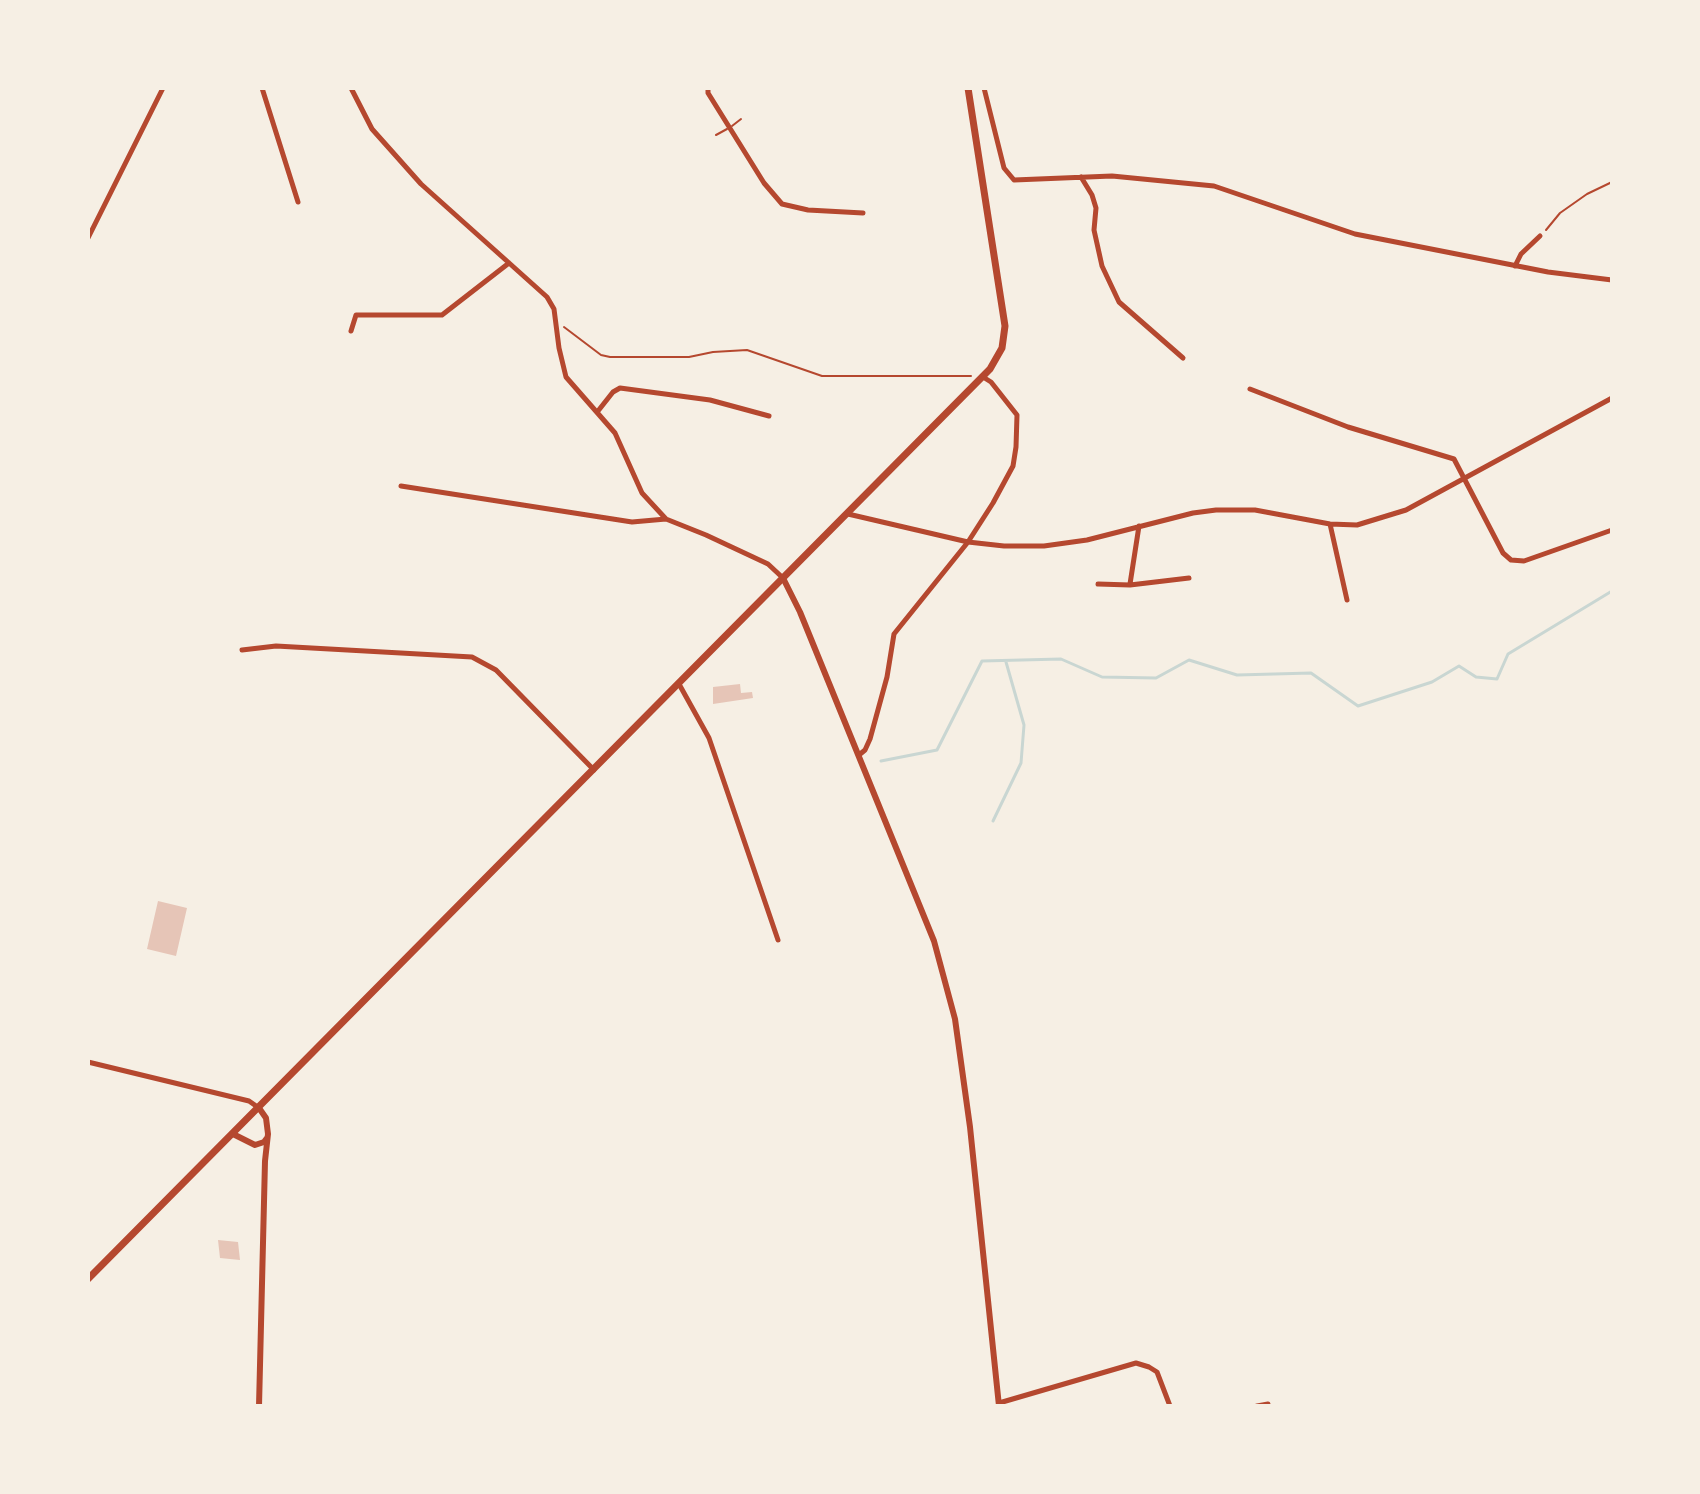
<!DOCTYPE html>
<html>
<head>
<meta charset="utf-8">
<style>
	body { margin:0 }
	#map { position:relative; width:1700px; height:1494px; overflow:hidden; background:#f6efe4; font-family:"DejaVu Sans",sans-serif }
	canvas { display:block }
	.frame { position:absolute; inset:0; border:90px solid #f6efe4; pointer-events:none }
</style>
</head>
<body>
<div id="map">
<canvas width="1700" height="1494"></canvas>
<div class="frame"></div>
</div>
<script>
const ctx = document.querySelector('canvas').getContext('2d');
ctx.lineJoin = 'round';
const toPath = rows => new Path2D(rows.map(r => 'M' + r).join(''));
function strokePath(path, color, width, dash) { ctx.strokeStyle = color; ctx.lineWidth = width; ctx.lineCap = dash ? 'butt' : 'round'; ctx.setLineDash(dash || []); ctx.stroke(path); }
function fillPath(path, color) { ctx.fillStyle = color; ctx.fill(path, 'evenodd'); }
strokePath(toPath([
	[881,761,937,750,982,661,1061,659,1102,677,1156,678,1189,660,1237,675,1311,673,1358,706,1432,682,1459,666,1476,677,1497,679,1508,654,1612,591],
	[993,821,1021,763,1024,725,1006,662]
]), '#c9d6d2', 3);
fillPath(toPath([
	[740,684,741,693,752,692,753,698,713,704,713,687],
	[158,901,187,908,176,956,147,949],
	[218,1240,238,1242,240,1260,220,1258]
]), '#e6c5b7');
strokePath(toPath([
	[1546,230,1560,213,1587,194,1612,182],
	[564,327,601,355,610,357,689,357,713,352,747,350,822,376,971,376]
]), '#b5482f', 2);
strokePath(toPath([
	[732,126,741,119],
	[716,135,727,129]
]), '#b5482f', 2);
strokePath(toPath([
	[262,88,298,202],
	[351,88,372,129,421,184,547,297,554,309,559,348,566,377,615,433,642,493,666,519],
	[708,88,708,93,764,183,782,204,808,210,863,213],
	[984,88,1004,168,1014,180,1112,176,1214,186,1355,234,1548,272,1612,280],
	[1081,177,1092,195,1096,208,1094,230,1102,266,1119,302,1183,358],
	[88,238,163,88],
	[1515,266,1521,254,1540,236],
	[351,331,356,315,442,315,509,263],
	[1250,389,1348,427,1454,459,1503,553,1511,560,1524,561,1612,530],
	[598,411,613,392,620,388,710,400,769,416],
	[401,486,632,522,666,519,706,535,768,564,783,578],
	[848,514,968,542,1004,546,1044,546,1087,540,1193,513,1216,510,1255,510,1330,524,1357,525,1406,510,1612,398],
	[1330,524,1347,600],
	[1098,584,1130,585,1189,578],
	[1130,584,1139,526],
	[242,650,276,646,472,657,496,670,594,770],
	[679,684,709,738,778,940],
	[859,755,865,750,870,739,887,677,894,634,968,542,993,503,1013,466,1016,447,1017,415,991,382,983,377],
	[88,1062,249,1101,259,1108],
	[999,1403,1136,1363,1149,1367,1157,1372,1170,1406],
	[1257,1406,1268,1404]
]), '#b5482f', 5);
strokePath(toPath([
	[783,578,800,612,934,941,955,1019,970,1127,999,1406],
	[233,1134,255,1145,264,1142,267,1138],
	[259,1406,265,1161,268,1134,266,1118,259,1108]
]), '#b5482f', 6);
strokePath(toPath([
	[88,1279,990,369,1002,348,1005,326,968,88]
]), '#b5482f', 7);
</script>
</body>
</html>
